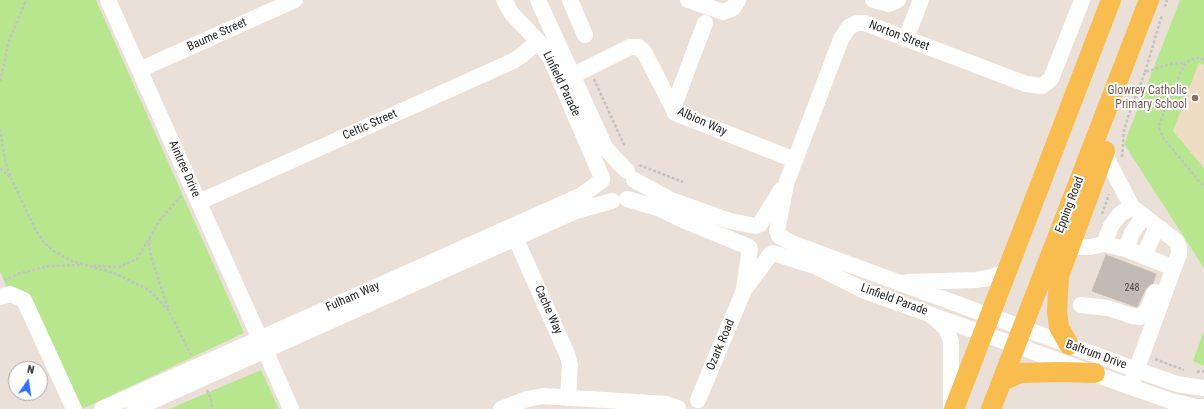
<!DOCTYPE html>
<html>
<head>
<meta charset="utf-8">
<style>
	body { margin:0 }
	#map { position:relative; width:1204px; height:409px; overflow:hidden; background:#ebe0d7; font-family:"Roboto Condensed",sans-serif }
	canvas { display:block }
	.north { position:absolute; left:8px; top:361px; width:40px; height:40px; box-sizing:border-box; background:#fff; border:1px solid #a9a9a9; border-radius:50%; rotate:13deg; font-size:11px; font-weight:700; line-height:16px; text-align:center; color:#272727 }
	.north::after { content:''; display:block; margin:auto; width:14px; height:18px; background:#3070ff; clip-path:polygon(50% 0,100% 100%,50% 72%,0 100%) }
</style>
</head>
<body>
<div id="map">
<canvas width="1204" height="409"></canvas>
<div class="north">N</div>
</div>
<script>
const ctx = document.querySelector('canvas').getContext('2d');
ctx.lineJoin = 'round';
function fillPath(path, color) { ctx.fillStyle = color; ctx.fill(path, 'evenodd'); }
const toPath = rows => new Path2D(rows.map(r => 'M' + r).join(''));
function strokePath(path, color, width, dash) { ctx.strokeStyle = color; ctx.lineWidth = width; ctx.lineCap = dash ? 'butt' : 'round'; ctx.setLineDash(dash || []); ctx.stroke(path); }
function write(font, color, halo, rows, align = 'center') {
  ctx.font = font + ' "Roboto Condensed",sans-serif'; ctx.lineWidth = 4; ctx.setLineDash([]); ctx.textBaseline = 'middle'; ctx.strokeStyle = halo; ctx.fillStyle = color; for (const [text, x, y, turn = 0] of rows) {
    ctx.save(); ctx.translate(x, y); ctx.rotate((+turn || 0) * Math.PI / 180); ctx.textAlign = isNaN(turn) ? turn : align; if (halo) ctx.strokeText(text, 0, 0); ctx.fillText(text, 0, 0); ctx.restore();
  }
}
fillPath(toPath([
	[1199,63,1204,65,1204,168,1173,131]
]), '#efdcc5');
fillPath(toPath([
	[0,0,96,0,244,333,82,409,79,409,30,299,7,288,0,271],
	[1180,0,1204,0,1204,65,1199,63,1173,131,1204,168,1204,268,1124,144],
	[1204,331,1204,366,1193,361],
	[261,370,279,409,169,409]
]), '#b7e68f');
const building = toPath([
	[1106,255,1156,274,1153,283,1146,288,1137,307,1092,291,1106,255]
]);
fillPath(building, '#c2bab4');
strokePath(building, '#c6bcb1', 1);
strokePath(toPath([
	[1165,7,1167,0],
	[1204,59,1195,58,1185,63,1160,122,1159,128,1164,139,1204,187],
	[1145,72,1162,15],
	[594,79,625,147],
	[0,81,9,41,26,0],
	[0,129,5,161,11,178,35,229,43,241,52,250,72,261,114,273,149,290,169,311,191,355],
	[1122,157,1124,131,1128,117,1145,72,1170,64,1185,63],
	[639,165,683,182],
	[0,168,10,177],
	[1102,214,1109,194],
	[150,238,149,246,152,259,168,308],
	[93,266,119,267,137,259,160,220,181,196],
	[4,280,17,274,49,266,80,265],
	[1155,359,1184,370],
	[1197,372,1204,371],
	[207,390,211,399,212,409]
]), '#c3c3c3', 2.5, [3, 2]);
strokePath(toPath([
	[108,0,260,339],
	[504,0,512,14,538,41,551,59,602,178],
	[538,0,606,149,627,171],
	[570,0,585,35],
	[688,0,723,12,733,8,738,0],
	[873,0,889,4,898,0],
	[705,23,673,108,675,113,795,160],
	[906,39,921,0],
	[139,70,295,0],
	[572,76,630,47,638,47,644,52,673,108],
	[1105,152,1109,163,1132,207,1176,241,1179,248,1179,254,1176,262,1133,379],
	[634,180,671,200,730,221,756,226],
	[627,199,658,208,683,220,749,247],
	[199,202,511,62,521,56,538,41],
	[760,224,781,190],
	[511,228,567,354,570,365,568,398],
	[777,231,786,184,841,39,849,27,857,23,865,23,1026,84,1042,86,1051,79,1082,0],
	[779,236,794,244,1137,370,1177,384,1204,388],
	[1104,244,1126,249,1174,268],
	[1126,249,1132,233,1144,216],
	[1059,251,1070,247,1090,247,1104,244,1111,226,1120,214,1132,207],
	[773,253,817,267,865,291,1131,387,1171,401,1196,407,1204,407],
	[1144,256,1154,233,1161,229],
	[907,282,976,280,988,278,1007,272],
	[744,289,750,249],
	[0,297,10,294,24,300,74,409],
	[1081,305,1108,308,1132,316,1140,317,1147,311,1155,292],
	[932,316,946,328,951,341,951,407],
	[265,350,291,409],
	[698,400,744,290,770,255],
	[102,409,582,195,602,180],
	[134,409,576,211,612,201],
	[501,409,527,399,543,396,666,404,678,408]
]), '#fff', 16);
strokePath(toPath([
	[1069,345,1059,327,1057,312,1059,276,1105,151],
	[1003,381,1020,373,1060,372,1095,373],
	[954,409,1111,0],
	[991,409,1149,0]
]), '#f9bc4e', 20);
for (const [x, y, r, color] of [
	[1195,98,4,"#8d6e63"]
]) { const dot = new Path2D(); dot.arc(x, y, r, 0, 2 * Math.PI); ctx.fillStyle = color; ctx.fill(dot); strokePath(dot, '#fff', 1.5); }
write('10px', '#4e4c4a', null, [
	["248",1132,288]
]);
write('12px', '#272727', '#fff', [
	["Baume Street",217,35,-24],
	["Norton Street",899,36,21],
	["Linfield Parade",561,84,64],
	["Albion Way",702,122,24],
	["Celtic Street",370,125,-24],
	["Aintree Drive",184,169,66],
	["Epping Road",1070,205,-69],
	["Fulham Way",353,297,-24],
	["Linfield Parade",894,300,20],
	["Cache Way",548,310,66],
	["Ozark Road",721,345,-67],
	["Baltrum Drive",1096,355,20]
]);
write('12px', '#785e54', '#fff', [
	["Glowrey Catholic",1187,91],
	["Primary School",1187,105]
], 'right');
</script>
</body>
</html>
